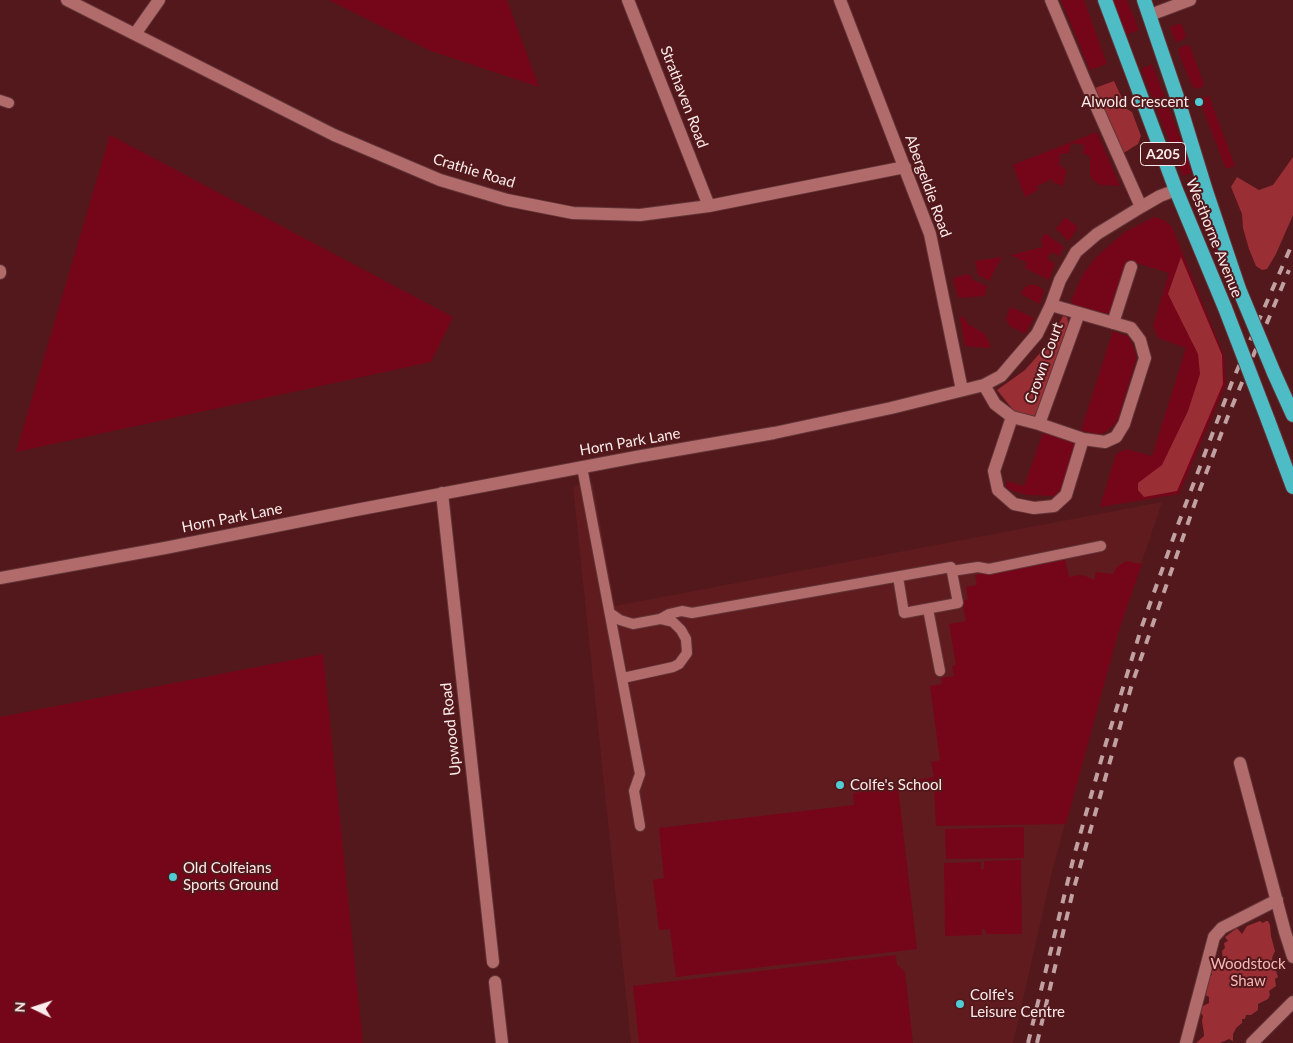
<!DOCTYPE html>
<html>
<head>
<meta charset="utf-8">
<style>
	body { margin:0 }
	#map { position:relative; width:1293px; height:1043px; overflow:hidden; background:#53181b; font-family:Lato,sans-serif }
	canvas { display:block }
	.north { position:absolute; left:10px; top:983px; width:50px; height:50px; -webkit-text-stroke:4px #53181b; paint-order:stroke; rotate:274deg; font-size:14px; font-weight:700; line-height:20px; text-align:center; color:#fceceb }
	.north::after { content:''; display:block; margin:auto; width:18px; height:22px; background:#fceceb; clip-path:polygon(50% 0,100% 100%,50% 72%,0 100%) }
</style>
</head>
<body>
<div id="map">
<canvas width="1293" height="1043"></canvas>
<div class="north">N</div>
</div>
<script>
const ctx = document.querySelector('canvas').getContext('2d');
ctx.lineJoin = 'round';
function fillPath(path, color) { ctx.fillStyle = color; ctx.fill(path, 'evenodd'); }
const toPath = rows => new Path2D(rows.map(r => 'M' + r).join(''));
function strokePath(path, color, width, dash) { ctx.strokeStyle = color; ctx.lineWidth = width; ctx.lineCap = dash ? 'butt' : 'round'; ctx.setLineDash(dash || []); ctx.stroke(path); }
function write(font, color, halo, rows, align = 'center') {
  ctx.font = font + ' Lato,sans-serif'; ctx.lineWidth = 4; ctx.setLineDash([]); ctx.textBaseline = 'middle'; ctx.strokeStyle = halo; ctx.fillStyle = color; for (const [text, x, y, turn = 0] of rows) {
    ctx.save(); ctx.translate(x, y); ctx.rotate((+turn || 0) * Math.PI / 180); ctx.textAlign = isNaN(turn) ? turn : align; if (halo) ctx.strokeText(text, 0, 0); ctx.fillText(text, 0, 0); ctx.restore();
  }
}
fillPath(toPath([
	[593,483,615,606,1162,502,1119,630,1097,706,1052,872,1013,1043,631,1043,573,486]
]), '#601b1f');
fillPath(toPath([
	[329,0,507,0,539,87,431,51],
	[1061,0,1084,0,1107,64,1090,70],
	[1113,0,1127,0,1139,30,1126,35],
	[1181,23,1186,35,1184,39,1177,42,1175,41,1170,27],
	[1187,45,1190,46,1204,84,1202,87,1197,89,1192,86,1178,51,1179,48],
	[1152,64,1193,172,1183,176,1141,69],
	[1209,96,1235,166,1226,169,1199,99],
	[1097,132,1120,186,1100,185,1093,180,1090,176,1090,156,1083,154,1084,145,1071,143,1069,153,1060,154,1059,166,1064,167,1064,169,1067,170,1063,186,1053,182,1052,179,1037,186,1038,190,1025,197,1013,165],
	[110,135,453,317,431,362,16,452],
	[1202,203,1207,224,1224,265,1221,266,1194,206],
	[1065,217,1078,227,1069,241,1056,229],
	[1154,217,1164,220,1172,227,1224,356,1226,384,1179,494,1100,507,1116,454,1126,449,1152,456,1186,348,1158,338,1153,326,1169,273,1127,260,1109,314,1074,306,1071,301,1083,274,1096,257,1125,232],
	[1045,233,1064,247,1059,256,1051,252,1047,259,1055,263,1049,280,1025,268,1027,263,1011,255,1043,247,1041,240],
	[1002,257,989,281,978,275,975,261],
	[969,274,973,280,987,286,985,296,958,298,953,278],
	[1029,285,1036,285,1044,290,1040,304,1021,294,1024,288],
	[1011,307,1034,318,1025,334,1010,326,1007,322,1006,317],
	[963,316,968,324,985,334,991,346,988,348,965,346,960,318],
	[1113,331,1129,337,1135,351,1136,360,1117,422,1106,432,1099,435,1081,430],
	[1043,433,1076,442,1064,486,1054,496,1028,495,1010,490,1006,487,1007,481,1024,486],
	[1065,558,1069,577,1079,575,1086,576,1094,580,1096,572,1113,574,1117,567,1126,561,1142,564,1119,630,1066,824,936,826,934,790,915,780,934,777,931,762,940,760,930,686,942,684,941,678,954,676,952,666,956,665,949,624,966,621,962,601,968,599,966,587,977,585,975,575],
	[323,654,363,1043,0,1043,0,717],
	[898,788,917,949,676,977,670,929,659,930,653,880,664,878,659,828,854,805,853,793],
	[1024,827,1024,858,946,859,945,829],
	[1021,860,1022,934,986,934,985,929,982,929,982,935,945,936,944,863,981,862,981,869,984,869,984,861],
	[896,955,897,965,905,972,913,1043,639,1043,633,986]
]), '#75061a');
fillPath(toPath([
	[1114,81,1127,109,1132,112,1141,136,1138,144,1122,154,1095,88],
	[1293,157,1293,215,1276,254,1267,269,1262,270,1256,266,1249,249,1243,228,1242,214,1231,187,1237,177,1259,190,1273,185],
	[1181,257,1222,355,1223,384,1177,491,1144,497,1138,490,1138,483,1162,465,1188,411,1200,374,1198,354,1168,294],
	[1063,316,1067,317,1069,329,1037,411,1034,416,1023,416,1014,411,997,390,1025,370,1040,353,1054,334],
	[1260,921,1263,923,1266,921,1268,921,1270,925,1271,936,1275,951,1272,958,1278,977,1275,979,1276,986,1269,991,1270,995,1268,999,1258,1004,1258,1010,1251,1015,1246,1015,1245,1019,1242,1019,1242,1023,1236,1028,1233,1034,1233,1041,1229,1039,1220,1043,1196,1043,1204,1036,1204,1034,1202,1021,1203,1016,1200,1012,1201,1007,1209,1003,1209,997,1203,994,1209,976,1212,975,1211,972,1214,968,1220,966,1223,960,1222,951,1225,948,1224,943,1228,941,1225,937,1237,928,1242,934,1247,926]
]), '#9a2e35');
const service = toPath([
	[0,100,9,103],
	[582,467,640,774,634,791,640,826],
	[952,571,978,567,989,569,1101,546],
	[928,609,940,671],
	[610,613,620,620,633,624,660,619,673,622,681,630,686,639,687,653,679,664,673,667,623,678],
	[660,619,669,614,682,611,692,613,951,567,958,603,904,613,898,577]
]);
const minor = toPath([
	[67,0,334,135,440,180,507,200,573,213,640,215,709,206,905,167],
	[628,0,709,206],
	[840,0,930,234,962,390],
	[1051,0,1085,81,1141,207],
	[1150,15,1190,0],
	[135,34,159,0],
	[0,271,0,273],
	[1113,323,1131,267],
	[984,385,995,404,1012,417,1039,424,1083,439,1105,442,1116,437,1124,424,1145,358,1140,340,1131,328,1051,305],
	[1012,417,994,471,998,490,1014,504,1034,508,1054,506,1066,495,1083,439],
	[1039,424,1079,313],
	[442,493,493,962],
	[0,578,165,548,356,510,636,457,774,433,891,408,984,385,1001,376,1037,334,1051,305,1060,280,1076,252,1097,234,1141,207,1160,196,1176,190],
	[1240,763,1285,932,1293,957],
	[495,982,502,1043],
	[1186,1043,1214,937,1222,928,1277,900],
	[1252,1043,1293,1002]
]);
const trunk = toPath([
	[1105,0,1176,190,1225,308],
	[1144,0,1178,100,1206,191,1239,289],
	[1274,373,1293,415],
	[1268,420,1293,487]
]);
strokePath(service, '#623438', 12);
strokePath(minor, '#623438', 14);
strokePath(trunk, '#623438', 16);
strokePath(service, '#b06b6a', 10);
strokePath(minor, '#b06b6a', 12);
strokePath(trunk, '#4ebcc4', 14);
strokePath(toPath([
	[1028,1043,1074,856,1106,743,1141,629,1179,522,1232,382,1293,242],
	[1037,1043,1072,895,1132,684,1197,497,1228,416,1289,270]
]), '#c0a0a1', 4, [9, 9]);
const trunkBridge = toPath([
	[1239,289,1274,373],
	[1225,308,1268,420]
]);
strokePath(trunkBridge, '#623438', 16, []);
strokePath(trunkBridge, '#4ebcc4', 14);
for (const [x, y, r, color] of [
	[1199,102,5,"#51ccd4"],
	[840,785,5,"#51ccd4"],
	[173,877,5,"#51ccd4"],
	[960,1004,5,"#51ccd4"]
]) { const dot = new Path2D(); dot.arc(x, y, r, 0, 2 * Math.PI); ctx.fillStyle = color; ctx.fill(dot); strokePath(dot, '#53181b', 2); }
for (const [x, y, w] of [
	[1163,154,45]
]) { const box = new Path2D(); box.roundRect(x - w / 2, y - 11.5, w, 23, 4); ctx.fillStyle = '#53181b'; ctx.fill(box); strokePath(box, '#fceceb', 1); }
write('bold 14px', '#fceceb', null, [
	["A205",1163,154]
]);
write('15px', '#fceceb', '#53181b', [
	["Strathaven Road",684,97,69],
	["Crathie Road",474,171,17],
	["Abergeldie Road",928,186,70],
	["Westhorne Avenue",1214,238,68],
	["Crown Court",1044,363,-70],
	["Horn Park Lane",630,442,-10],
	["Horn Park Lane",232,518,-11],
	["Upwood Road",451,729,-96]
]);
write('15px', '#fceceb', '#53181b', [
	["Alwold Crescent",1189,102,"right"],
	["Colfe's School",850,785],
	["Old Colfeians",183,868],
	["Sports Ground",183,885],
	["Colfe's",970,995],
	["Leisure Centre",970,1012]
], 'left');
write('15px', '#f5b9b7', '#53181b', [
	["Woodstock",1248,964],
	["Shaw",1248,981]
]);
</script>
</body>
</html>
